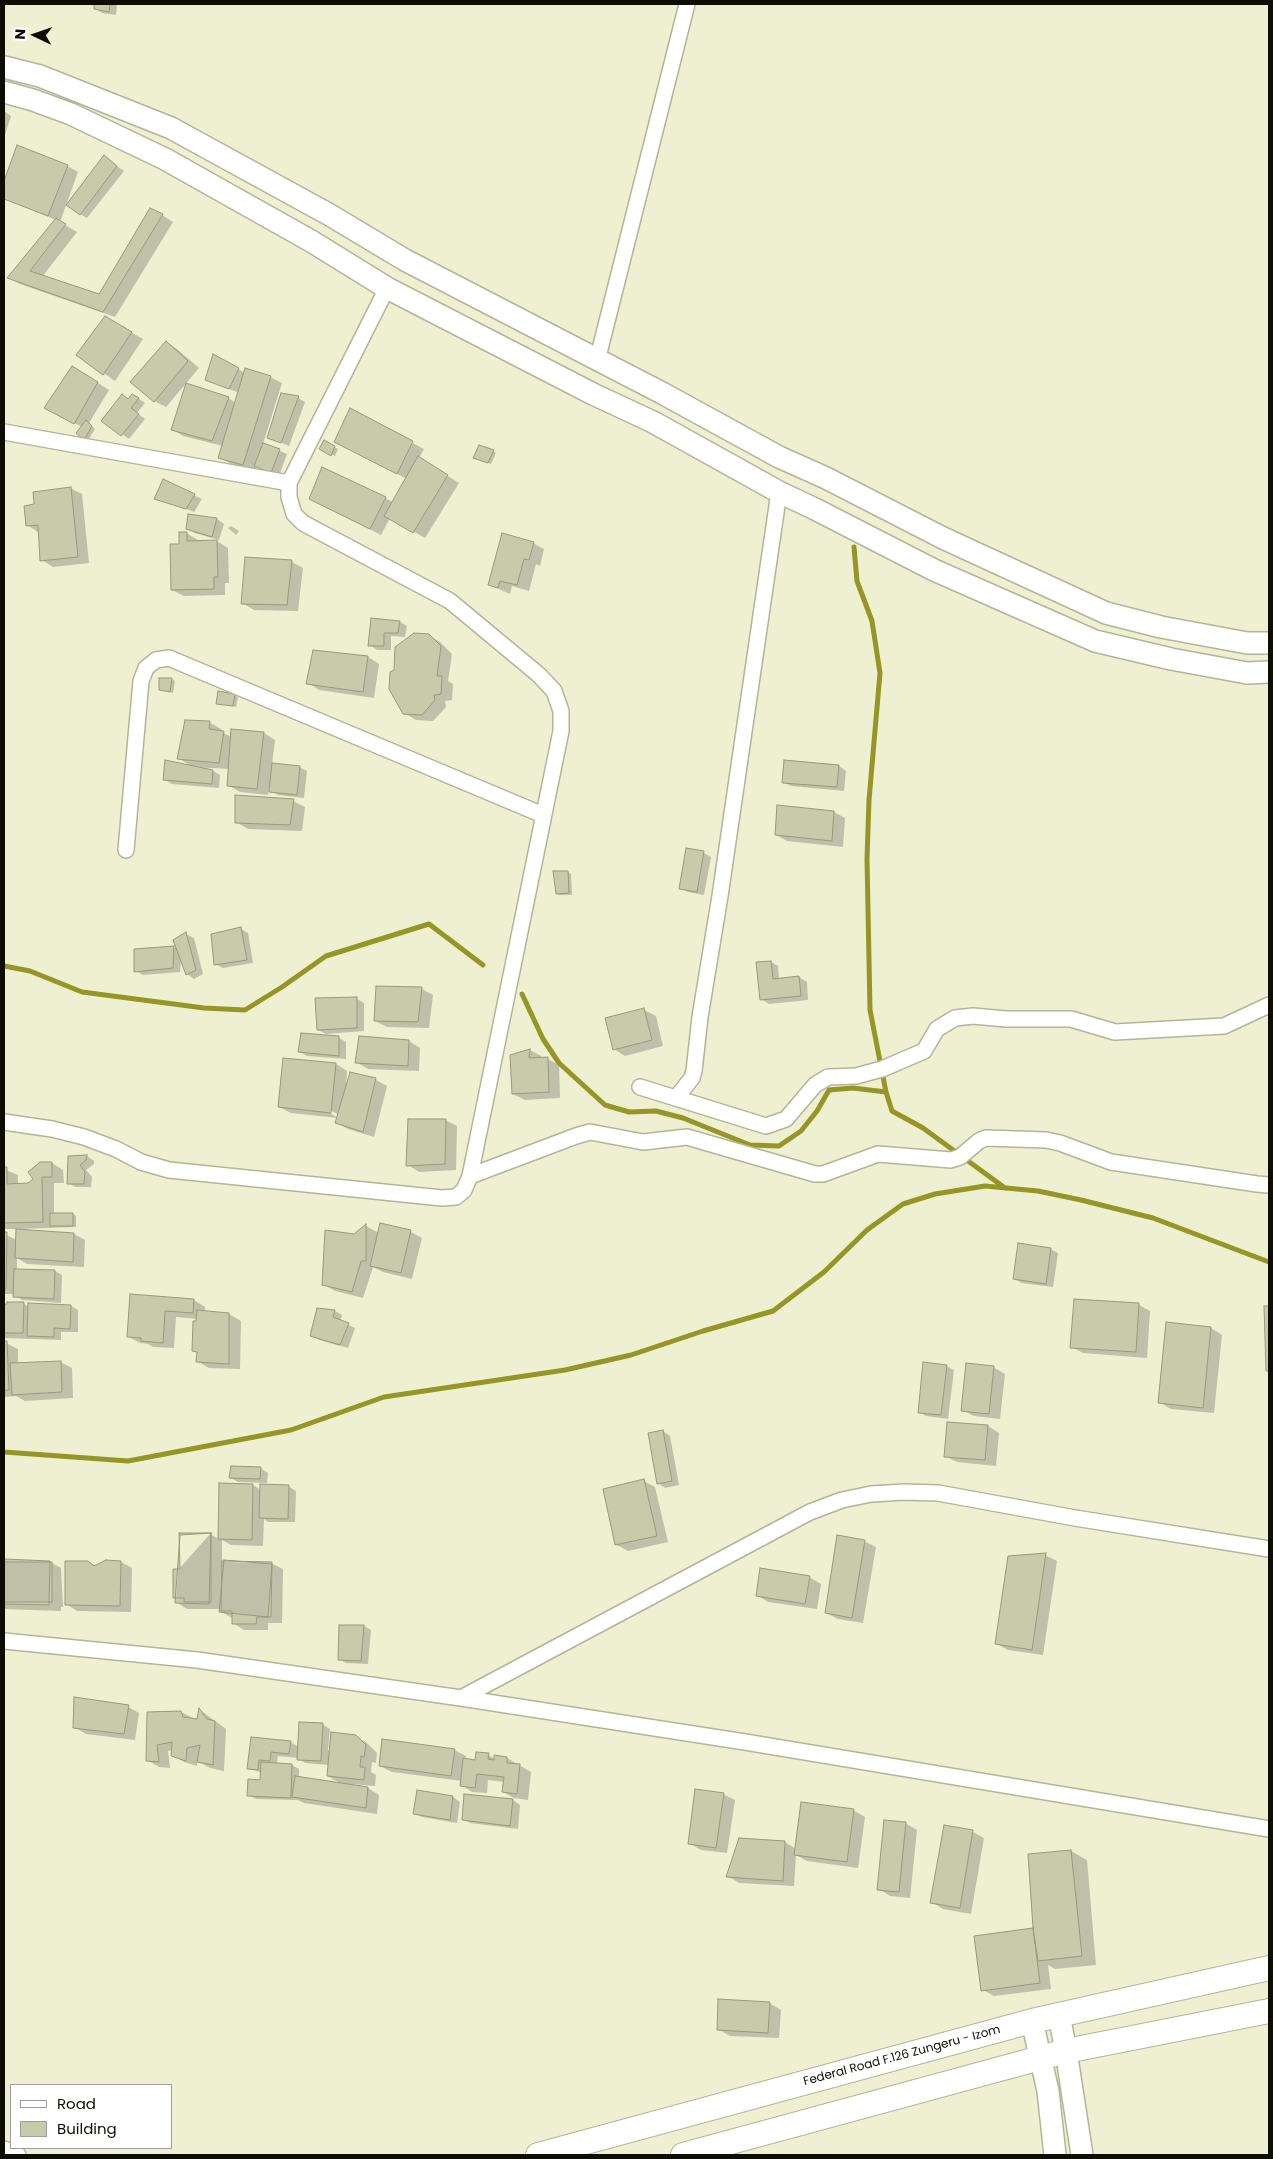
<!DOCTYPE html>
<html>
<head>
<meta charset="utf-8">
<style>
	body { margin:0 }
	#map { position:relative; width:1273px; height:2159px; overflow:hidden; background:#eff0d1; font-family:Poppins,sans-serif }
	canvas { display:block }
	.frame { position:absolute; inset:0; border:5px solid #0d0d04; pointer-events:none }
	.legend { position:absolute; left:10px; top:2084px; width:162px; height:65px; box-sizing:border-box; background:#fff; border:1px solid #9e9e9b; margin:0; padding:6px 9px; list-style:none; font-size:15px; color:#0d0d04 }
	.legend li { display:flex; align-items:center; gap:10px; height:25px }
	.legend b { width:25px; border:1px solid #9e9e9b }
	.north { position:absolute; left:10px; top:10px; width:50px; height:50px; -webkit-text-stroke:4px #fff; paint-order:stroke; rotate:273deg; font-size:14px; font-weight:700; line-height:20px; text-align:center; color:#0d0d04 }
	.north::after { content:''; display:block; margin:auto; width:18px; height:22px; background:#0d0d04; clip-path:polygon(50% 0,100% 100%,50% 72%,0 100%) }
</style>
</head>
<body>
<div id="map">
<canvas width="1273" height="2159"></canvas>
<div class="frame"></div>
<ul class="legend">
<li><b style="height:6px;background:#fff"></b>Road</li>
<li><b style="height:14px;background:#c8caac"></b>Building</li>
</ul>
<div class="north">N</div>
</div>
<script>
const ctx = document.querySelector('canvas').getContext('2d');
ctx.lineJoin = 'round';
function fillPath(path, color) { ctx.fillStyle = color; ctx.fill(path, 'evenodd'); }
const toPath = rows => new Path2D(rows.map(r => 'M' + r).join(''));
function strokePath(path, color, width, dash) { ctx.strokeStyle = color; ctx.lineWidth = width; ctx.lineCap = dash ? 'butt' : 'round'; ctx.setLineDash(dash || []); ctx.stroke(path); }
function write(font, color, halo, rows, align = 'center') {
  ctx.font = font + ' Poppins,sans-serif'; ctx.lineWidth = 4; ctx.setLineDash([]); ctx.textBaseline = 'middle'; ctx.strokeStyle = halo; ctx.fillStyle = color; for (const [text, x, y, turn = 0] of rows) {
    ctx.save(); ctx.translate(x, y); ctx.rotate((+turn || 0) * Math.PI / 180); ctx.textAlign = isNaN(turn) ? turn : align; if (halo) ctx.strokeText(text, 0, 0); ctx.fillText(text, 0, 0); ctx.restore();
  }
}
fillPath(toPath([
	[96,4,117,4,116,15,102,13,95,8],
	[4,111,11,116,5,135,4,134],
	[18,147,67,166,78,172,60,222,77,232,42,277,99,296,162,215,173,222,115,317,20,284,9,278,56,220,4,198,4,184],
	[104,157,124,171,87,218,80,214],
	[106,318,143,339,115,381,78,355],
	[166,342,177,349,199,368,166,407,154,401],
	[214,356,245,373,270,377,282,383,263,444,287,454,279,476,256,466,255,471,231,464,219,457,223,446,183,436,172,429,228,398,236,403,239,393,206,379],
	[84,374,109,390,89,423,95,429,88,440,78,433,82,427,57,414],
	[133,395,145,403,137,413,145,419,129,439,103,421],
	[298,398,305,402,289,446,268,437],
	[350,410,424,449,419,458,459,483,425,538,390,518,381,535,322,505,385,498,393,502,407,479,347,448],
	[325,441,338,449,335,456,320,448],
	[493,451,496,453,491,464,477,459],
	[164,481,202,499,194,512,156,498],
	[70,488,82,494,89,563,53,567,42,560,38,532,27,525,36,505],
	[217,519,224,524,219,540,195,533,187,528],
	[231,526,239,531,236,535,228,528],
	[186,533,198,540,198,542,217,541,228,548,229,583,225,583,225,595,184,596,172,590,180,545],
	[533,543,544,549,540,566,536,564,529,591,512,586,510,594,490,585],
	[246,558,292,562,303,568,298,611,254,610,242,603],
	[372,620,400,622,407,626,405,637,391,636,391,650,377,650,370,645],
	[428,635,440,642,452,654,448,681,453,684,452,700,445,701,446,707,433,721,416,720,404,713,395,671],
	[368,657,379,664,374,698,319,690,308,683],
	[172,679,175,681,173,693,160,690],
	[234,695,238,697,236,707,217,703],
	[209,722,221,729,221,732,232,737,232,731,264,733,275,740,272,764,299,767,307,771,304,798,278,795,269,790,268,795,240,792,228,785,229,769,193,767,178,758],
	[839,766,846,771,844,791,791,786,783,782],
	[213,771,220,775,219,788,172,784,165,780],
	[293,801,305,807,302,831,248,829,236,822],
	[778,807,834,812,845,818,843,847,787,841,776,835],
	[704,853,711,857,704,895,688,892,681,888],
	[568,872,571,874,572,895,560,895,557,894],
	[241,929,248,933,253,963,223,968,215,964],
	[186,934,194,938,203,974,194,979,187,974,181,958,180,972,143,975,136,971,173,947,178,949,175,941],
	[771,962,778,966,779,979,799,977,807,982,808,1000,769,1004,761,999],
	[377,988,422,989,433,995,429,1028,387,1027,375,1021],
	[357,999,364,1003,364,1031,326,1034,318,1030],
	[644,1010,656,1016,663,1046,625,1056,614,1049],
	[339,1038,346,1042,346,1059,307,1056,300,1052],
	[409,1041,420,1048,419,1071,368,1069,356,1062],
	[530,1050,541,1056,541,1059,548,1059,559,1065,560,1098,525,1100,513,1094],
	[284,1059,336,1064,347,1071,346,1086,351,1073,376,1080,387,1086,374,1137,348,1129,337,1123,339,1118,339,1115,327,1108,325,1110,338,1118,291,1113,279,1107],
	[445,1120,457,1126,456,1170,419,1172,408,1165],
	[87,1156,94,1161,94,1164,86,1170,92,1177,91,1187,76,1187,68,1183,69,1157],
	[52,1163,63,1170,64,1183,54,1183,54,1214,73,1214,76,1216,76,1227,19,1229,19,1231,74,1234,85,1240,84,1267,27,1264,17,1258,17,1270,55,1271,62,1275,61,1303,22,1300,14,1294,4,1294,4,1234,17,1240,17,1229,4,1229,4,1169,18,1175,18,1185,28,1184,35,1179,40,1164],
	[366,1226,379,1233,411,1232,422,1238,412,1279,383,1272,373,1267,363,1298,335,1291,323,1284,355,1235],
	[1050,1249,1058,1253,1053,1287,1022,1283,1014,1279],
	[132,1296,194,1300,205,1307,205,1312,229,1314,241,1321,240,1369,209,1368,197,1361,198,1353,193,1350,198,1319,176,1317,174,1348,153,1347,148,1344,140,1343,129,1337],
	[1075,1300,1139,1305,1150,1311,1147,1358,1083,1353,1072,1347],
	[24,1304,29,1307,29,1305,71,1306,78,1310,78,1332,61,1332,61,1340,4,1338,4,1305],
	[1266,1307,1269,1307,1269,1372,1267,1371],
	[318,1310,335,1311,342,1315,340,1321,355,1328,348,1348,319,1340,311,1335],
	[1167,1324,1211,1328,1222,1335,1214,1413,1171,1409,1159,1402],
	[4,1342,18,1349,18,1364,60,1362,72,1368,73,1398,25,1401,16,1396,4,1397],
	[946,1366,954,1370,948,1419,926,1416,919,1412],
	[993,1367,1005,1374,1000,1419,974,1416,962,1410],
	[988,1426,999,1433,996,1466,957,1462,945,1456],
	[663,1431,670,1436,679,1485,665,1488,658,1483],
	[260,1468,268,1473,267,1483,238,1482,231,1478],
	[644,1481,655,1487,668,1542,628,1551,617,1545],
	[220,1485,253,1485,261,1490,288,1486,296,1491,295,1522,268,1522,264,1519,263,1546,231,1545,222,1540,222,1562,271,1563,283,1569,282,1623,268,1623,268,1630,244,1630,233,1623,232,1618,221,1612,221,1609,187,1609,176,1602,178,1570,210,1534,219,1539],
	[864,1541,876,1547,863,1623,838,1619,826,1613],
	[1045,1555,1057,1561,1043,1655,1008,1650,997,1644],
	[4,1561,50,1562,61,1568,63,1607,61,1607,61,1611,4,1609],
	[88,1562,96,1566,121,1562,132,1568,131,1612,77,1611,66,1604],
	[809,1577,821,1584,817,1609,768,1602,757,1595],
	[340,1626,364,1626,371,1630,368,1664,346,1663,339,1659],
	[128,1707,139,1713,135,1740,86,1734,74,1727],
	[200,1710,226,1729,224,1771,210,1768,197,1761,197,1766,184,1762,172,1755,173,1750,168,1751,170,1768,159,1767,147,1760,148,1713,181,1712,197,1720],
	[322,1724,330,1729,328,1751,355,1736,367,1743,377,1753,376,1763,372,1762,371,1772,376,1775,375,1786,351,1784,351,1786,368,1788,379,1795,377,1814,304,1803,298,1800,256,1799,248,1795,261,1781,262,1773,249,1768,252,1738,290,1742,299,1747],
	[278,1756,298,1758,305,1763,329,1765,328,1776,343,1785,299,1778,299,1769,292,1765,277,1764],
	[454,1750,466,1756,465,1760,476,1761,488,1755,495,1759,507,1758,531,1772,528,1800,514,1798,503,1792,504,1782,488,1780,487,1793,472,1792,461,1785,462,1781,392,1772,380,1766],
	[723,1794,735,1800,727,1853,701,1850,689,1843],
	[465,1795,513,1800,520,1805,518,1829,470,1823,463,1819],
	[453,1797,460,1802,457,1823,422,1817,415,1813],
	[853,1810,865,1817,858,1868,807,1861,796,1855,794,1886,739,1883,728,1876,785,1842,796,1849],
	[905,1823,917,1830,910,1898,890,1896,879,1889],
	[945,1827,973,1832,984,1838,971,1914,943,1909,932,1902],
	[1071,1851,1087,1860,1096,1965,1055,1969,1048,1965,1051,1989,994,1996,983,1990,975,1937,1034,1929,1030,1855],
	[769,2003,781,2010,779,2038,730,2036,718,2029]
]), '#0003');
strokePath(toPath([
	[854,547,857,581,872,621,880,673,869,800,867,859,870,1010,886,1092,892,1111,923,1128,1005,1188],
	[4,966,30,971,82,992,204,1008,245,1010,282,987,326,956,429,924,483,965],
	[522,994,543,1039,559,1063,605,1105,629,1112,656,1111,683,1118,750,1145,779,1146,801,1131,817,1111,829,1090,853,1088,886,1092],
	[4,1452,128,1461,291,1430,384,1397,565,1370,631,1355,703,1331,773,1311,824,1272,867,1230,903,1204,935,1194,985,1186,1038,1191,1081,1200,1153,1218,1269,1262]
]), '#959626', 5);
const building = toPath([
	[94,4,110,4,109,12,94,9,94,4],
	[17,145,68,165,48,216,4,199,4,181,17,145],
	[104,155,117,166,80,215,66,205,104,155],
	[150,208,163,214,103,312,7,278,56,218,66,224,30,271,99,294,150,208],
	[105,316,132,332,103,375,76,355,105,316],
	[166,341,188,361,154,402,130,382,166,341],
	[213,354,239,368,229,389,205,380,213,354],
	[72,366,98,382,74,424,44,408,72,366],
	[245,368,271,376,243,465,218,458,245,368],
	[186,383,229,397,212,441,171,430,186,383],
	[281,393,299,396,281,443,267,438,281,393],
	[122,394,128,399,132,394,139,398,131,408,139,414,121,436,101,421,122,394],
	[350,408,413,441,397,474,334,442,350,408],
	[86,420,92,426,84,440,76,433,86,420],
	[324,440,335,446,331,456,319,449,324,440],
	[263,443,280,449,271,473,254,466,263,443],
	[479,445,494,450,488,463,473,458,479,445],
	[418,456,448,475,413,533,384,516,418,456],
	[322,467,386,497,370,529,309,499,322,467],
	[163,479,195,494,186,509,154,499,163,479],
	[71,487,78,557,40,561,38,525,26,526,24,506,34,504,33,492,71,487],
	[188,514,217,518,212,537,186,529,188,514],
	[179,532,187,532,187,541,217,540,218,577,214,577,214,589,171,590,170,544,179,544,179,532],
	[502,533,534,542,529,560,524,559,517,585,500,581,498,588,488,585,502,533],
	[245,557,292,560,287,605,241,604,245,557],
	[371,618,400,621,398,633,384,633,384,646,368,646,371,618],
	[414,633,429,634,441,646,437,676,442,676,441,694,434,695,435,700,422,715,403,714,389,689,390,672,394,670,395,647,414,633],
	[313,650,368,656,363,692,306,684,313,650],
	[159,678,172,678,170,692,159,690,159,678],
	[218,691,235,694,233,706,216,704,218,691],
	[185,720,210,721,209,729,224,731,219,763,177,759,185,720],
	[231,729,264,732,257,789,227,786,231,729],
	[165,760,213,770,212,784,163,780,165,760],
	[784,760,839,765,837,787,782,783,784,760],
	[272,763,300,766,297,795,269,792,272,763],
	[235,795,294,799,290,825,235,823,235,795],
	[777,805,834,811,832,841,775,835,777,805],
	[686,848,704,851,697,892,679,889,686,848],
	[553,871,568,871,569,893,556,894,553,871],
	[241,927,247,960,214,965,211,934,241,927],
	[186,932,196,970,186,975,173,940,186,932],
	[174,946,173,968,134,972,134,949,174,946],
	[771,961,773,979,799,976,801,996,760,1000,756,962,771,961],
	[376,986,422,987,418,1022,374,1021,376,986],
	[357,997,357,1028,317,1030,315,998,357,997],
	[644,1008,652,1040,613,1050,605,1018,644,1008],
	[301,1033,339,1036,339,1056,298,1052,301,1033],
	[359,1036,409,1040,408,1066,355,1063,359,1036],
	[530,1049,529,1058,548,1057,549,1092,512,1094,510,1055,530,1049],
	[283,1058,336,1063,331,1113,278,1107,283,1058],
	[350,1072,376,1078,363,1132,335,1123,350,1072],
	[408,1119,446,1119,445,1164,406,1166,408,1119],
	[87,1155,86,1160,80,1165,85,1172,84,1184,67,1184,68,1156,87,1155],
	[40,1162,52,1162,52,1177,42,1177,43,1222,4,1223,4,1167,7,1167,7,1184,28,1183,33,1179,28,1172,40,1162],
	[50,1213,73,1213,73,1226,50,1226,50,1213],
	[380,1223,411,1230,401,1273,370,1266,380,1223],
	[366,1224,366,1261,361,1261,352,1292,322,1285,325,1230,354,1234,366,1224],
	[16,1229,74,1233,73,1262,15,1258,16,1229],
	[4,1232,7,1232,6,1289,4,1289,4,1232],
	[1018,1243,1051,1248,1046,1284,1013,1279,1018,1243],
	[14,1269,55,1270,54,1299,13,1297,14,1269],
	[130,1294,194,1299,193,1313,165,1311,163,1343,141,1341,141,1338,127,1337,130,1294],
	[1074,1299,1139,1303,1136,1352,1070,1348,1074,1299],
	[7,1302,24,1302,23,1333,4,1333,4,1304,7,1304,7,1302],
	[28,1303,71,1305,70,1329,54,1328,54,1337,27,1336,28,1303],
	[1264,1306,1269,1306,1269,1371,1266,1371,1264,1306],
	[317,1308,335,1310,333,1317,349,1323,340,1345,310,1336,317,1308],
	[197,1310,229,1313,229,1364,196,1362,197,1352,192,1351,193,1321,196,1321,197,1310],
	[1166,1322,1211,1327,1203,1408,1158,1403,1166,1322],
	[4,1341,7,1341,9,1390,4,1390,4,1341],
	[61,1361,62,1392,12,1395,10,1363,61,1361],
	[923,1362,947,1365,941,1415,918,1413,923,1362],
	[966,1363,994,1366,989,1414,961,1411,966,1363],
	[947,1422,988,1425,985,1460,944,1457,947,1422],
	[663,1430,672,1481,657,1484,648,1433,663,1430],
	[231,1466,261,1467,260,1479,229,1478,231,1466],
	[644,1479,657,1536,615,1545,603,1489,644,1479],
	[219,1483,253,1484,252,1540,218,1539,219,1483],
	[260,1484,289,1485,288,1519,259,1518,260,1484],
	[179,1533,211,1533,211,1602,184,1602,184,1598,173,1598,173,1569,180,1569,179,1533],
	[211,1533,209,1604,175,1603,180,1535,211,1533],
	[837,1535,865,1540,852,1618,825,1613,837,1535],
	[1046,1553,1032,1650,995,1644,1008,1556,1046,1553],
	[4,1559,50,1561,49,1605,4,1604,4,1559],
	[106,1560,121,1561,120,1606,65,1605,65,1561,88,1561,94,1566,106,1560],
	[224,1560,272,1564,268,1617,219,1612,224,1560],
	[222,1561,272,1562,271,1617,257,1617,256,1624,232,1624,232,1611,221,1611,222,1561],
	[4,1562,52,1562,52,1602,4,1602,4,1562],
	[760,1568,810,1576,805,1604,756,1596,760,1568],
	[339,1625,364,1625,361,1661,338,1660,339,1625],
	[74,1697,129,1705,124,1734,73,1728,74,1697],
	[199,1708,207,1719,215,1721,213,1765,197,1762,200,1745,187,1748,186,1761,171,1756,172,1742,157,1745,159,1762,146,1761,147,1712,181,1711,183,1717,197,1719,199,1708],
	[299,1722,323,1723,321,1761,297,1760,299,1722],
	[331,1732,356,1735,366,1745,364,1757,361,1756,360,1767,365,1767,364,1780,327,1776,331,1732],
	[251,1737,291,1741,289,1754,271,1752,270,1761,259,1760,258,1770,247,1769,251,1737],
	[382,1739,455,1749,451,1776,379,1766,382,1739],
	[476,1752,489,1753,488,1759,494,1760,494,1755,507,1757,507,1763,520,1764,517,1794,502,1792,504,1777,477,1774,475,1788,460,1786,463,1758,475,1760,476,1752],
	[261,1762,292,1764,291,1798,247,1796,248,1779,260,1780,261,1762],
	[295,1776,368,1787,366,1808,292,1797,295,1776],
	[695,1789,724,1793,716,1848,688,1844,695,1789],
	[417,1790,453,1796,450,1820,413,1814,417,1790],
	[464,1794,513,1799,510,1826,462,1820,464,1794],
	[801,1802,854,1809,847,1862,794,1855,801,1802],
	[884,1820,906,1822,899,1892,877,1890,884,1820],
	[944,1825,973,1830,960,1908,930,1903,944,1825],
	[739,1838,785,1841,783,1881,726,1877,739,1838],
	[1071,1850,1082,1956,1038,1961,1033,1928,1028,1854,1071,1850],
	[1033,1928,1040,1983,981,1991,974,1936,1033,1928],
	[718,1999,770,2002,768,2033,717,2030,718,1999]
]);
fillPath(building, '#c8caac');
strokePath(building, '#97997c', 1);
const street = toPath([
	[597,361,687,4],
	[4,432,289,483],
	[126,850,141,681,146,668,156,660,169,658,543,815],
	[640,1087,766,1126,786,1119,815,1085,828,1077,856,1076,882,1069,924,1051,937,1029,955,1018,973,1016,1006,1019,1071,1019,1115,1032,1224,1026,1269,1005],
	[676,1098,692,1078,694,1071,700,1017,720,896,779,492],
	[4,1122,52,1129,84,1137,116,1149,141,1162,169,1170,442,1198,456,1197,464,1190,470,1176,561,731,561,711,554,691,539,675,450,601,303,523,294,514,289,497,289,483,387,288],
	[470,1176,576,1136,590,1132,643,1142,687,1137,815,1174,823,1174,878,1154,951,1160,960,1157,979,1141,986,1138,1046,1140,1060,1143,1111,1162,1257,1184,1269,1185],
	[4,1641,197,1660,461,1698,745,1742,1269,1829],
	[461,1698,810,1512,842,1500,871,1494,904,1492,938,1493,1075,1518,1269,1549],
	[4,2149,18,2155]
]);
const secondary = toPath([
	[4,67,40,76,171,128,330,215,405,260,662,393,779,457,826,478,943,538,1106,613,1161,627,1247,643,1269,643],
	[4,92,33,100,71,114,165,159,311,241,387,288,593,394,653,422,779,492,815,509,934,570,1095,641,1171,659,1247,673,1269,672],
	[1059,2015,1066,2051,1082,2155],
	[1032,2021,1048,2091,1055,2155]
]);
const primary = toPath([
	[538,2155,1032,2021,1269,1968],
	[683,2155,1066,2051,1269,2011]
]);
strokePath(street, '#b3b597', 18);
strokePath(secondary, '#b3b597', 24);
strokePath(primary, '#b3b597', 26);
strokePath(street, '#fff', 15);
strokePath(secondary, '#fff', 21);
strokePath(primary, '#fff', 24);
write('12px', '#0d0d04', '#fff', [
	["Federal Road F.126 Zungeru - Izom",902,2056,-15]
]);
</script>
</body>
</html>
